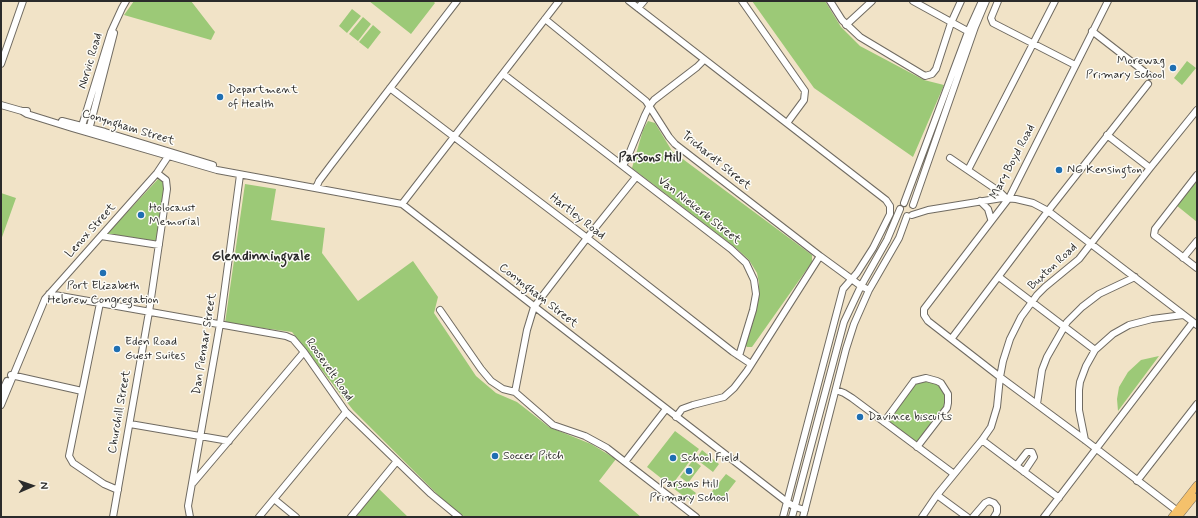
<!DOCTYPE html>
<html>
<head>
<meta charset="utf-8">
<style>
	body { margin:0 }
	#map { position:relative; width:1198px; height:518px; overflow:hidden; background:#f1e3c7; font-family:Mynerve,sans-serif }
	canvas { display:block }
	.frame { position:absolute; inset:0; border:2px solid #2b2b2b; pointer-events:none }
	.north { position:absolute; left:12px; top:466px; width:40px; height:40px; -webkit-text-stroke:3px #fdfcf7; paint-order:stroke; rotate:88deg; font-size:11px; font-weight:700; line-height:16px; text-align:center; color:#2b2b2b }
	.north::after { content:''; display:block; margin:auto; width:14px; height:18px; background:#2b2b2b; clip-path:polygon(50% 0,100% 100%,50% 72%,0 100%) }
</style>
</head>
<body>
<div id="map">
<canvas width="1198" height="518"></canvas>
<div class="frame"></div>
<div class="north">N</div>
</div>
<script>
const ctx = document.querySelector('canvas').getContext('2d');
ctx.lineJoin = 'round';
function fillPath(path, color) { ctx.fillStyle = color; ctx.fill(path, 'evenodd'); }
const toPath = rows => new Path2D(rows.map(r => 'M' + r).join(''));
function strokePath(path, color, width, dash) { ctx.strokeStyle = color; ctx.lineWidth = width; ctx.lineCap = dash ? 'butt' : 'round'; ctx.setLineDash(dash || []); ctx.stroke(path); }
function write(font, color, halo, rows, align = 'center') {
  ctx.font = font + ' Mynerve,sans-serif'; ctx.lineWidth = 3; ctx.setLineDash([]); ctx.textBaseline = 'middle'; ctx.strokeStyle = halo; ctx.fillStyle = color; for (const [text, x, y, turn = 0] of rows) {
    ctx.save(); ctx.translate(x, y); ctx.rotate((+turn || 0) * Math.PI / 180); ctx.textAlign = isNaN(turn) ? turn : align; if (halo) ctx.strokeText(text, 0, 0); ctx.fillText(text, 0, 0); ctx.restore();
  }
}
fillPath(toPath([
	[134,1,191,1,215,32,211,40,124,15],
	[369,1,433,1,435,3,411,34],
	[752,1,825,1,841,27,860,46,924,80,944,85,913,157,814,88],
	[352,9,361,16,347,33,339,26],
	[363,17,371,24,358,41,349,34],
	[373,25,381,32,368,49,359,42],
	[1187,61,1196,68,1182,85,1174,78],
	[648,121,655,123,672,151,812,255,812,262,752,347,747,347,745,345,758,300,759,283,757,273,749,260,736,248,632,168,643,130],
	[159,178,166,184,156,241,107,234],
	[1195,181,1197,183,1197,222,1176,205],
	[245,184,276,189,271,220,325,228,322,253,358,301,413,261,438,297,434,313,476,376,496,393,517,402,549,427,591,444,616,459,599,481,641,517,465,517,451,508,353,410,292,332,225,323],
	[1,193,16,198,1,240],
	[1159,356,1118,411,1117,399,1119,387,1128,372,1141,360],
	[924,380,938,384,943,389,946,398,946,406,917,442,914,442,890,423,889,422,914,384],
	[675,431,699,449,671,486,647,467],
	[702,450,719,464,713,472,696,459],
	[693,460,701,466,688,483,680,477],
	[726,474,736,481,719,503,709,495],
	[679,480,696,493,690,501,673,488],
	[378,488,408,517,354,517]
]), '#9cc977');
const minor = toPath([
	[629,1,886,200,890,206,890,214,873,248,857,273,843,289,783,517],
	[742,1,805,91,804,100,787,123],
	[830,1,842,20,860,37,925,76,932,74,936,69,951,23,961,1],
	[913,1,971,33],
	[998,1,991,18,993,23,1075,65],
	[1108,1,1009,198,924,309,924,315,928,321,1000,377,1085,440,1180,513],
	[638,8,644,1],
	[545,19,646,101,669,137,675,144,820,256,861,286,869,290],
	[846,25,872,1],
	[1092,31,1150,76],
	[1,64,23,1],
	[503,74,731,249,746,263,754,280,756,294,753,310,739,356],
	[390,88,587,238,733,352,751,364],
	[1,105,22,111,27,111],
	[22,111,27,114,72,128,217,170,402,204,787,502,795,507,805,510],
	[62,121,105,132,213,165],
	[81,129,111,32,122,8,126,1],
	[89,130,114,33],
	[1107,135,1150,168],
	[950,158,1000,192,1006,198],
	[623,166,629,154,645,115,650,105,654,100,697,67,704,60],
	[968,170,1055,1],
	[1197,175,1155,229,1154,235,1197,268],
	[316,188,319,181,331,165,457,1],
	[980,201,988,209,991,219],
	[904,203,968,32,982,1],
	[402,204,559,1],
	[913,205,975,27,986,1],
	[912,215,928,210,1002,198,1016,199,1033,203,1048,211,1197,325],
	[101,236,159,245],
	[1183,258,1197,241],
	[999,277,1095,350],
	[49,294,286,336,293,339,304,352,346,412,431,494,459,517],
	[100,303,69,456,73,463,104,484,118,490],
	[440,310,481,369,491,381,503,389,515,392,553,425,585,436,607,448,696,517],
	[952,338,1048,211,1148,84],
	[11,375,82,391],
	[836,390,844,393,852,398,954,474],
	[515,392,527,330,534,307,587,238,636,177],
	[1,394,7,381],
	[1037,404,1042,370,1047,357,1067,322,1082,307,1099,294,1135,277],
	[1,405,45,299,157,173,167,158,169,152],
	[676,417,682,409,693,405,724,397,734,388,747,371,820,256],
	[884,422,914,381,926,378,937,381,941,383,948,394,948,403,947,408,917,447],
	[130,424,229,441],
	[982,440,1059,498],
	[1085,440,1079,410,1079,390,1080,382,1086,366,1095,350,1113,334,1129,325,1152,319,1183,315],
	[625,462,666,409],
	[1016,466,1027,452,1032,452,1034,457,1024,472],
	[1137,481,1197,404],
	[193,483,304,352],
	[937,495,967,517],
	[274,499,296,517],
	[113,517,149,312,167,189,166,180,157,173],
	[190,517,188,506,220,324,240,175],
	[259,517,346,412],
	[351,517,397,461],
	[792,517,844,322,861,286,887,240,900,209],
	[803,517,846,349,854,324,869,290,899,238,907,216],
	[922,517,937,495,982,440,991,427,997,407,1000,377,1003,361,1010,339,1021,317,1037,295,1045,287,1079,259,1086,250,1150,168,1197,110],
	[973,517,985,503,989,501,994,503,997,507,997,512,994,517],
	[1044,517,1193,322]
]);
const major = toPath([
	[1172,517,1197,485],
	[1178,517,1194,497]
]);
strokePath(minor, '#706b62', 8);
strokePath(major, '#706b62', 8);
strokePath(minor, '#fff', 6);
strokePath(major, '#f5c16b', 7);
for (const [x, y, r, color] of [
	[1173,68,4,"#1f6fb2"],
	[220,97,4,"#1f6fb2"],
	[1059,170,4,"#1f6fb2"],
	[141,215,4,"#1f6fb2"],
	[103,273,4,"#1f6fb2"],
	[117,349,4,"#1f6fb2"],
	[860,417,4,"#1f6fb2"],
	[495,456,4,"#1f6fb2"],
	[673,458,4,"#1f6fb2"],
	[689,471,4,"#1f6fb2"]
]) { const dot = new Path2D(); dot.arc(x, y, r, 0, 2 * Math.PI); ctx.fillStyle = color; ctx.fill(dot); strokePath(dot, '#fdfcf7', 1.5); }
write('12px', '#2b2b2b', '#fdfcf7', [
	["Norvic Road",91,61,-73],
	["Conyngham Street",128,128,17],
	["Trichardt Street",716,161,39],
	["Mary Boyd Road",1013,162,-62],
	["Van Niekerk Street",699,211,38],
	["Hartley Road",577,217,38],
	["Lenox Street",91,231,-48],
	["Buxton Road",1053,267,-43],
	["Conyngham Street",538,296,38],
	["Dan Pienaar Street",205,344,-81],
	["Roosevelt Road",329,370,55],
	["Churchill Street",120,412,-80]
]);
write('12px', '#2b2b2b', '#fdfcf7', [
	["Morewag",1165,61,"right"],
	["Primary School",1165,75,"right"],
	["Department",228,90],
	["of Health",228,104],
	["NG Kensington",1067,170],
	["Holocaust",149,208],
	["Memorial",149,222],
	["Port Elizabeth",103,286,"center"],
	["Hebrew Congregation",103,300,"center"],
	["Eden Road",125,342],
	["Guest Suites",125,356],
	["Davince biscuits",868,417],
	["Soccer Pitch",503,456],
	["School Field",681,458],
	["Parsons Hill",689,484,"center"],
	["Primary School",689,498,"center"]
], 'left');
write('bold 13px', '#2b2b2b', '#fdfcf7', [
	["Parsons Hill",650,158]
]);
write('bold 14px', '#2b2b2b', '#fdfcf7', [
	["Glendinningvale",261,257]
]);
</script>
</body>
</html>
